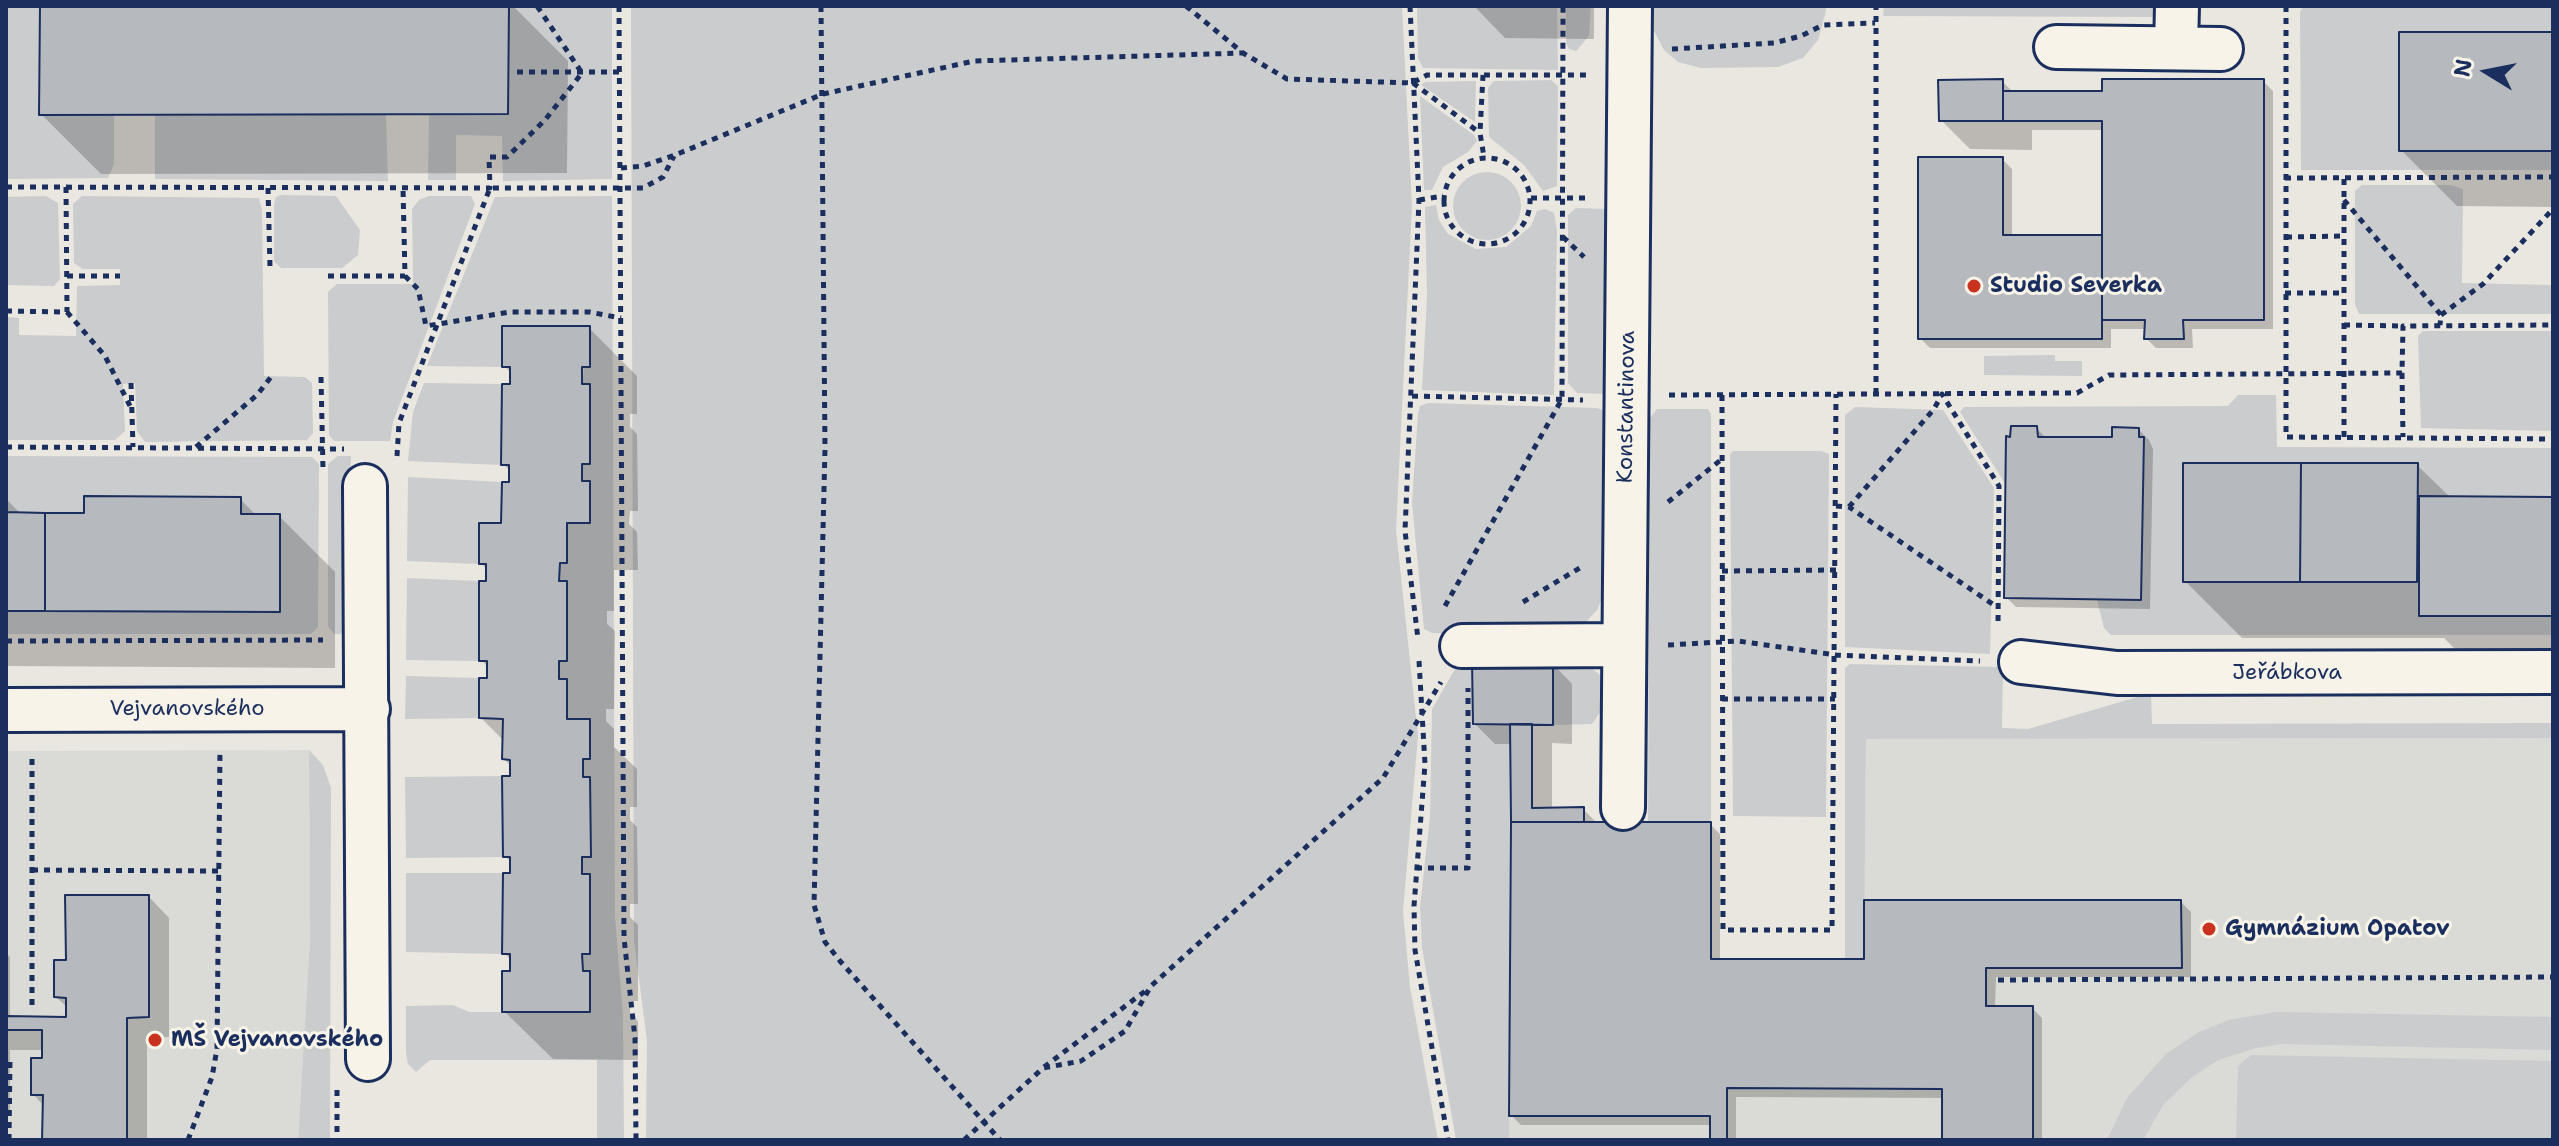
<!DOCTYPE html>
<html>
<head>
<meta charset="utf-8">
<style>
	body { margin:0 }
	#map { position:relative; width:2559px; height:1146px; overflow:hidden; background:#eae7e0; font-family:"Shantell Sans",sans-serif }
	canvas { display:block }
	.frame { position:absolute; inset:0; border:8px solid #1b2f5e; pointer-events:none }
	.north { position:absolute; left:2447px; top:32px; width:80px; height:80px; -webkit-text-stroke:6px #f7f3e8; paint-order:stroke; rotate:280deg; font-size:22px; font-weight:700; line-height:32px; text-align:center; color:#1b2f5e }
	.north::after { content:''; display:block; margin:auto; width:28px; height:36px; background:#1b2f5e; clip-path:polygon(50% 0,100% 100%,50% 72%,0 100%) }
</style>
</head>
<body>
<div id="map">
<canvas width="2559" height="1146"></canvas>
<div class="frame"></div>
<div class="north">N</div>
</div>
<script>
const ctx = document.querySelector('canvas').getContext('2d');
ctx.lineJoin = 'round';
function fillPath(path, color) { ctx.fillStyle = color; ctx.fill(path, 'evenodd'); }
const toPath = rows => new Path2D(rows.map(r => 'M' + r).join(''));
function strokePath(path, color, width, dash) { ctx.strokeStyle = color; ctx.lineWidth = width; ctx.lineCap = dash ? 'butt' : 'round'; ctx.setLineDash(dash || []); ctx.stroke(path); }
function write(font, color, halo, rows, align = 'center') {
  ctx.font = font + ' "Shantell Sans",sans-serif'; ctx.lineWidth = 6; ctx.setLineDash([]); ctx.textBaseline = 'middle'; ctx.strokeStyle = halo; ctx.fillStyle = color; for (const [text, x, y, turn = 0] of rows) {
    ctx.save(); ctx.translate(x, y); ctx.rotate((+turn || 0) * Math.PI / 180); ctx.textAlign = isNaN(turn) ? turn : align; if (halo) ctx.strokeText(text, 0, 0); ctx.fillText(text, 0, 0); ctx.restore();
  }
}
fillPath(toPath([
	[2553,738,2553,1140,1509,1140,1511,822,1711,822,1711,959,1864,959,1866,739],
	[309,750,310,939,298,1140,6,1140,6,751]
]), '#dadad6');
fillPath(toPath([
	[6,6,40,6,39,115,114,114,114,164,108,178,6,179],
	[509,6,612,6,612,179,503,181,502,136,456,135,456,180,428,180,429,114,508,114],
	[631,6,1402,6,1412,206,1396,530,1418,736,1403,911,1410,987,1438,1140,646,1140,647,1041,634,940],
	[1417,6,1557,6,1558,70,1423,68,1418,58],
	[1566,6,1591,6,1589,36,1576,51,1569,49,1566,43],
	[1651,6,1826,6,1826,11,1818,40,1803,58,1778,67,1701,68,1678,62,1664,50,1652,27],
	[1884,6,2159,6,2158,17,1883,16],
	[2303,6,2553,6,2553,32,2399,32,2399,151,2553,151,2553,170,2301,170,2300,12],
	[1551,80,1558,86,1557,186,1543,191,1524,165,1489,137,1488,88,1494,81],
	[1476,81,1475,122,1421,85,1425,82],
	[1420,96,1474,135,1477,141,1468,152,1443,167,1432,190,1424,190],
	[386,114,388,181,155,179,155,115],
	'1453 206a34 34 0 1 1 68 0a34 34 0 1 1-68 0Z',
	[2362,185,2450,185,2463,189,2462,283,2553,285,2553,314,2359,314,2355,304,2355,191],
	[282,195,336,196,360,230,358,255,342,268,281,268,274,261,274,204,276,197],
	[46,196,58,203,60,279,54,286,6,285,6,197],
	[82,196,259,198,262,210,264,376,305,377,312,383,313,433,307,440,145,442,137,431,135,383,123,384,125,431,115,440,6,440,6,317,19,318,19,335,76,336,77,286,120,285,120,269,83,269,74,263,73,204],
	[429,196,471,196,475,204,393,422,390,441,334,441,329,435,328,292,337,284,413,284,412,209,419,200],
	[612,196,615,917,623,1015,624,1140,597,1140,597,1060,430,1060,416,1072,408,1064,406,1053,406,1006,453,1005,469,1012,590,1012,590,972,583,971,582,954,590,953,590,875,582,874,583,759,590,759,590,720,567,719,567,679,559,679,559,661,567,661,567,582,559,581,560,563,567,563,567,523,590,522,590,482,582,481,582,464,590,464,590,385,582,384,590,326,502,326,502,367,427,366,495,197],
	[1436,205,1439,220,1448,234,1476,249,1506,247,1531,226,1537,211,1545,209,1554,213,1557,230,1554,395,1422,390,1427,296,1425,207],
	[1576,208,1607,209,1606,394,1577,393,1568,383,1568,215],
	[2423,331,2553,331,2553,431,2421,428,2418,336],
	[2055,355,2055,361,2082,361,2082,376,1984,375,1984,356],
	[424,383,502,384,501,465,408,461,413,412],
	[2238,395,2276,395,2277,447,2553,448,2553,497,2419,497,2418,584,2419,616,2553,616,2553,635,2111,635,2104,628,2097,600,2141,600,2144,438,2139,437,2139,428,2113,427,2112,437,2038,437,2037,426,2011,426,2010,437,2007,436,2006,485,1960,412,1964,407,2228,406],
	[2183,463,2418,463,2416,582,2183,582],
	[1428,403,1597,408,1606,411,1606,589,1597,610,1582,626,1557,634,1432,633,1424,629,1412,503,1418,413,1420,406],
	[1855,407,1943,410,1994,488,1990,654,1845,647,1845,415],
	[1657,409,1708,409,1711,414,1711,822,1648,822,1650,418],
	[1733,451,1821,451,1829,454,1826,817,1733,816,1730,454],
	[6,456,312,457,319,464,318,627,311,634,6,634,6,611,280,612,279,514,241,514,84,496,84,513,6,512],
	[338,456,351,456,350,477,344,477,344,626,341,634,334,634,328,626,328,464],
	[408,477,502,482,501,523,479,524,479,564,407,561],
	[407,578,479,581,479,661,406,660],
	[1462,657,1472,657,1473,724,1510,724,1509,1140,1456,1140,1422,948,1420,907,1430,816,1432,709],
	[1553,661,1585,663,1599,674,1606,690,1605,705,1592,724,1553,725],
	[1850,664,2003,667,2002,728,2028,729,2151,693,2152,724,2553,723,2553,738,1866,739,1864,959,1845,959,1845,668],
	[406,676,479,678,479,718,405,719],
	[309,750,323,765,331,788,330,1140,298,1140,310,939],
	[502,776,503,857,406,858,405,777],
	[406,873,503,873,502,954,406,952],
	[2275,1012,2553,1017,2553,1050,2281,1044,2256,1048,2218,1060,2191,1078,2163,1105,2143,1140,2107,1140,2127,1098,2166,1054,2199,1032,2229,1020],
	[2251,1055,2553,1061,2553,1140,2236,1140,2238,1066]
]), '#cbcccd');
fillPath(toPath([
	[42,6,513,6,568,61,567,173,101,174,41,114],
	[1474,6,1594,6,1594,39,1505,38],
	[2553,34,2553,207,2457,206,2401,150],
	[2002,81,2014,93,2104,93,2263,81,2273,91,2273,329,2192,329,2193,348,2156,348,2146,338,2146,329,2111,329,2111,348,1930,348,1920,338,2002,159,2012,169,2012,237,2104,237,2104,130,2032,130,2032,150,1970,149,1941,120],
	[589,328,637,376,637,414,630,414,630,427,637,434,638,511,630,511,629,524,637,532,638,570,614,570,614,611,607,611,607,624,615,631,614,709,606,709,606,721,614,729,614,747,637,769,637,807,630,807,630,820,637,827,638,904,630,904,630,917,638,925,638,1001,630,1001,630,1014,638,1021,638,1060,553,1059,504,1011,512,973,512,961,504,953,512,875,512,863,505,856,512,767,504,759,504,741,481,718,489,668,481,660,488,571,481,563,503,525,511,484,511,472,503,464,512,374,504,366],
	[2036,428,2047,439,2114,439,2139,430,2149,440,2153,449,2150,609,2016,607,2006,597],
	[2417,465,2451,498,2553,499,2553,671,2477,671,2444,638,2242,638,2185,581],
	[6,499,22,515,86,515,240,499,257,516,279,516,335,572,335,668,6,666],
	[1552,663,1572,684,1572,744,1552,743,1552,809,1583,809,1598,824,1710,824,1720,834,1720,961,1866,961,2181,902,2191,912,2191,977,1996,977,1995,1008,2032,1008,2042,1018,2042,1140,1944,1140,1944,1098,1736,1097,1736,1140,1712,1140,1712,1125,1521,1125,1511,1115,1512,744,1495,744,1475,724],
	[149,897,169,918,169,1037,147,1038,147,1140,44,1140,44,1106,33,1094,44,1050,10,1050,10,1116,6,1116,6,953,10,957,10,1018,68,1019,68,1008,56,997,68,962]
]), '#0003');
const building = toPath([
	[40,6,509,6,508,114,39,115,40,6],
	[2399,32,2553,32,2553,151,2399,151,2399,32],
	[2003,79,2003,121,1939,121,1938,80,2003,79],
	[2102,79,2264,79,2264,320,2183,320,2184,339,2144,339,2145,320,2102,320,2102,121,2003,121,2003,91,2102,91,2102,79],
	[1918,157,2003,157,2003,235,2102,235,2102,339,1918,339,1918,157],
	[502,326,590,326,590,367,582,367,582,384,590,384,590,464,582,464,582,481,590,481,590,523,567,523,567,563,560,563,559,581,567,581,567,661,559,661,559,679,567,679,567,719,590,719,590,759,583,759,583,777,590,777,591,857,582,857,582,874,590,874,590,954,582,954,583,971,590,971,590,1012,502,1012,502,971,510,971,510,954,502,954,503,873,510,873,510,857,503,857,502,776,510,776,510,760,502,759,503,719,479,718,479,678,487,678,487,661,479,661,479,581,486,581,486,564,479,564,479,523,501,523,502,482,509,482,509,465,501,465,502,384,510,384,510,367,502,367,502,326],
	[2011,426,2037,426,2038,437,2112,437,2112,427,2139,428,2139,437,2144,437,2141,600,2004,598,2006,436,2010,437,2011,426],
	[2183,463,2301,463,2300,582,2183,582,2183,463],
	[2301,463,2418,463,2417,582,2300,582,2301,463],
	[6,496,6,512,45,513,45,611,6,611,6,496],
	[84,496,241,497,241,514,280,514,280,612,45,611,45,513,84,513,84,496],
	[2419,496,2553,497,2553,616,2419,616,2419,496],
	[1472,660,1553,661,1553,725,1473,724,1472,660],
	[1510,724,1532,724,1532,808,1584,807,1584,822,1511,822,1510,724],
	[1511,822,1711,822,1711,959,1864,959,1864,900,2181,900,2182,968,1986,968,1986,1006,2033,1006,2033,1140,1942,1140,1942,1089,1727,1088,1727,1140,1710,1140,1710,1116,1509,1116,1511,822],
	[65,895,149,895,149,1017,127,1018,127,1140,42,1140,43,1095,31,1095,31,1058,42,1058,42,1030,6,1030,6,1016,66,1017,66,998,54,997,54,960,66,960,65,895]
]);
fillPath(building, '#b6babf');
strokePath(building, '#1b2f5e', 2);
const minor = toPath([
	[2056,47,2221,49],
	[2176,48,2177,6],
	[365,486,368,1059],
	[1462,646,1624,645],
	[2021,662,2117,673,2553,672],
	[6,710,368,709],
	[1623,808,1630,6]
]);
strokePath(minor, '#1b2f5e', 48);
strokePath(toPath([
	[619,6,624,938,635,1038,636,1140],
	[821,6,825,448,814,905,825,942,840,961,1000,1140],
	[1186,6,1243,53,1287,79,1412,83,1427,75,1587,75],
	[1410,6,1419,200,1405,531,1418,639],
	[2286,6,2286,437,2553,439],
	[1672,49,1774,43,1801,36,1823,25,1875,23],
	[517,72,620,72],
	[1483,75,1480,133,1484,157],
	[1413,83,1480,133],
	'1444 201a43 43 0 1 1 86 0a43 43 0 1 1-86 0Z',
	[621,168,643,166,675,155,823,94,974,61,1243,53],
	[2285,178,2553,177],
	[6,187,490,188,489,157,507,157,545,120,582,73,537,6],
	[268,188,270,267],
	[1531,198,1588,198],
	[1419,200,1443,196],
	[2344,200,2441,315,2440,325],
	[1563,237,1584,257],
	[2286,237,2344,236],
	[67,276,120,276],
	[328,276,405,276,403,188],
	[405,276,418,289,426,326,510,312,589,312,621,318],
	[2285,293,2343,293],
	[6,311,67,312,66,187],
	[67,312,105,356,131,408],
	[2441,315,2483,284,2553,209],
	[2344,325,2403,326],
	[2402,373,2403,437],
	[321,377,323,470],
	[131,383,133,447],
	[1876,394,1876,6],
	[1669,395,2077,393,2109,375,2402,373,2403,326,2553,325],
	[1722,395,1723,930,1832,930,1836,394],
	[1412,396,1583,400],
	[2344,437,2344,178],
	[6,447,344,449],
	[196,447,257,395,271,377],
	[397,456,399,423,490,188,643,188,663,177,674,156],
	[1668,502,1722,459],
	[1836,506,1849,507,1997,607],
	[1849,507,1934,409,1942,394,1999,486,1998,626],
	[1722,571,1836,570],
	[1523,602,1583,566],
	[1445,606,1562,399,1563,6],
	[6,641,323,640],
	[1668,645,1738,641,1836,655,1980,661],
	[1419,661,1425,764,1414,906,1415,950,1448,1140],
	[1722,699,1835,699],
	[1416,868,1468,868,1468,688],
	[32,870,219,871],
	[1998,980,2553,977],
	[32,1005,32,754],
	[1044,1067,1148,989],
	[337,1090,337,1140],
	[9,1140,10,1058],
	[188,1140,212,1077,217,1049,220,749],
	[964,1140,1043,1068,1081,1061,1125,1031,1151,986,1383,778,1441,682]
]), '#1b2f5e', 5, [6, 6]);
strokePath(minor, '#f7f3e8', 42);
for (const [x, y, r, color] of [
	[1974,286,8,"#c8321e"],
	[2209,929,8,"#c8321e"],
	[155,1040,8,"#c8321e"]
]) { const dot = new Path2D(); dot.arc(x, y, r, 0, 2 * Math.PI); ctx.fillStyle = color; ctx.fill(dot); strokePath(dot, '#f7f3e8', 3); }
write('bold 22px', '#1b2f5e', '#f7f3e8', [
	["Studio Severka",1990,286],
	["Gymnázium Opatov",2225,929],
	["MŠ Vejvanovského",171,1040]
], 'left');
write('22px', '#1b2f5e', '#f7f3e8', [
	["Konstantinova",1627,407,-89],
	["Jeřábkova",2287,673],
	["Vejvanovského",187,709]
]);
</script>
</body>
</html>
